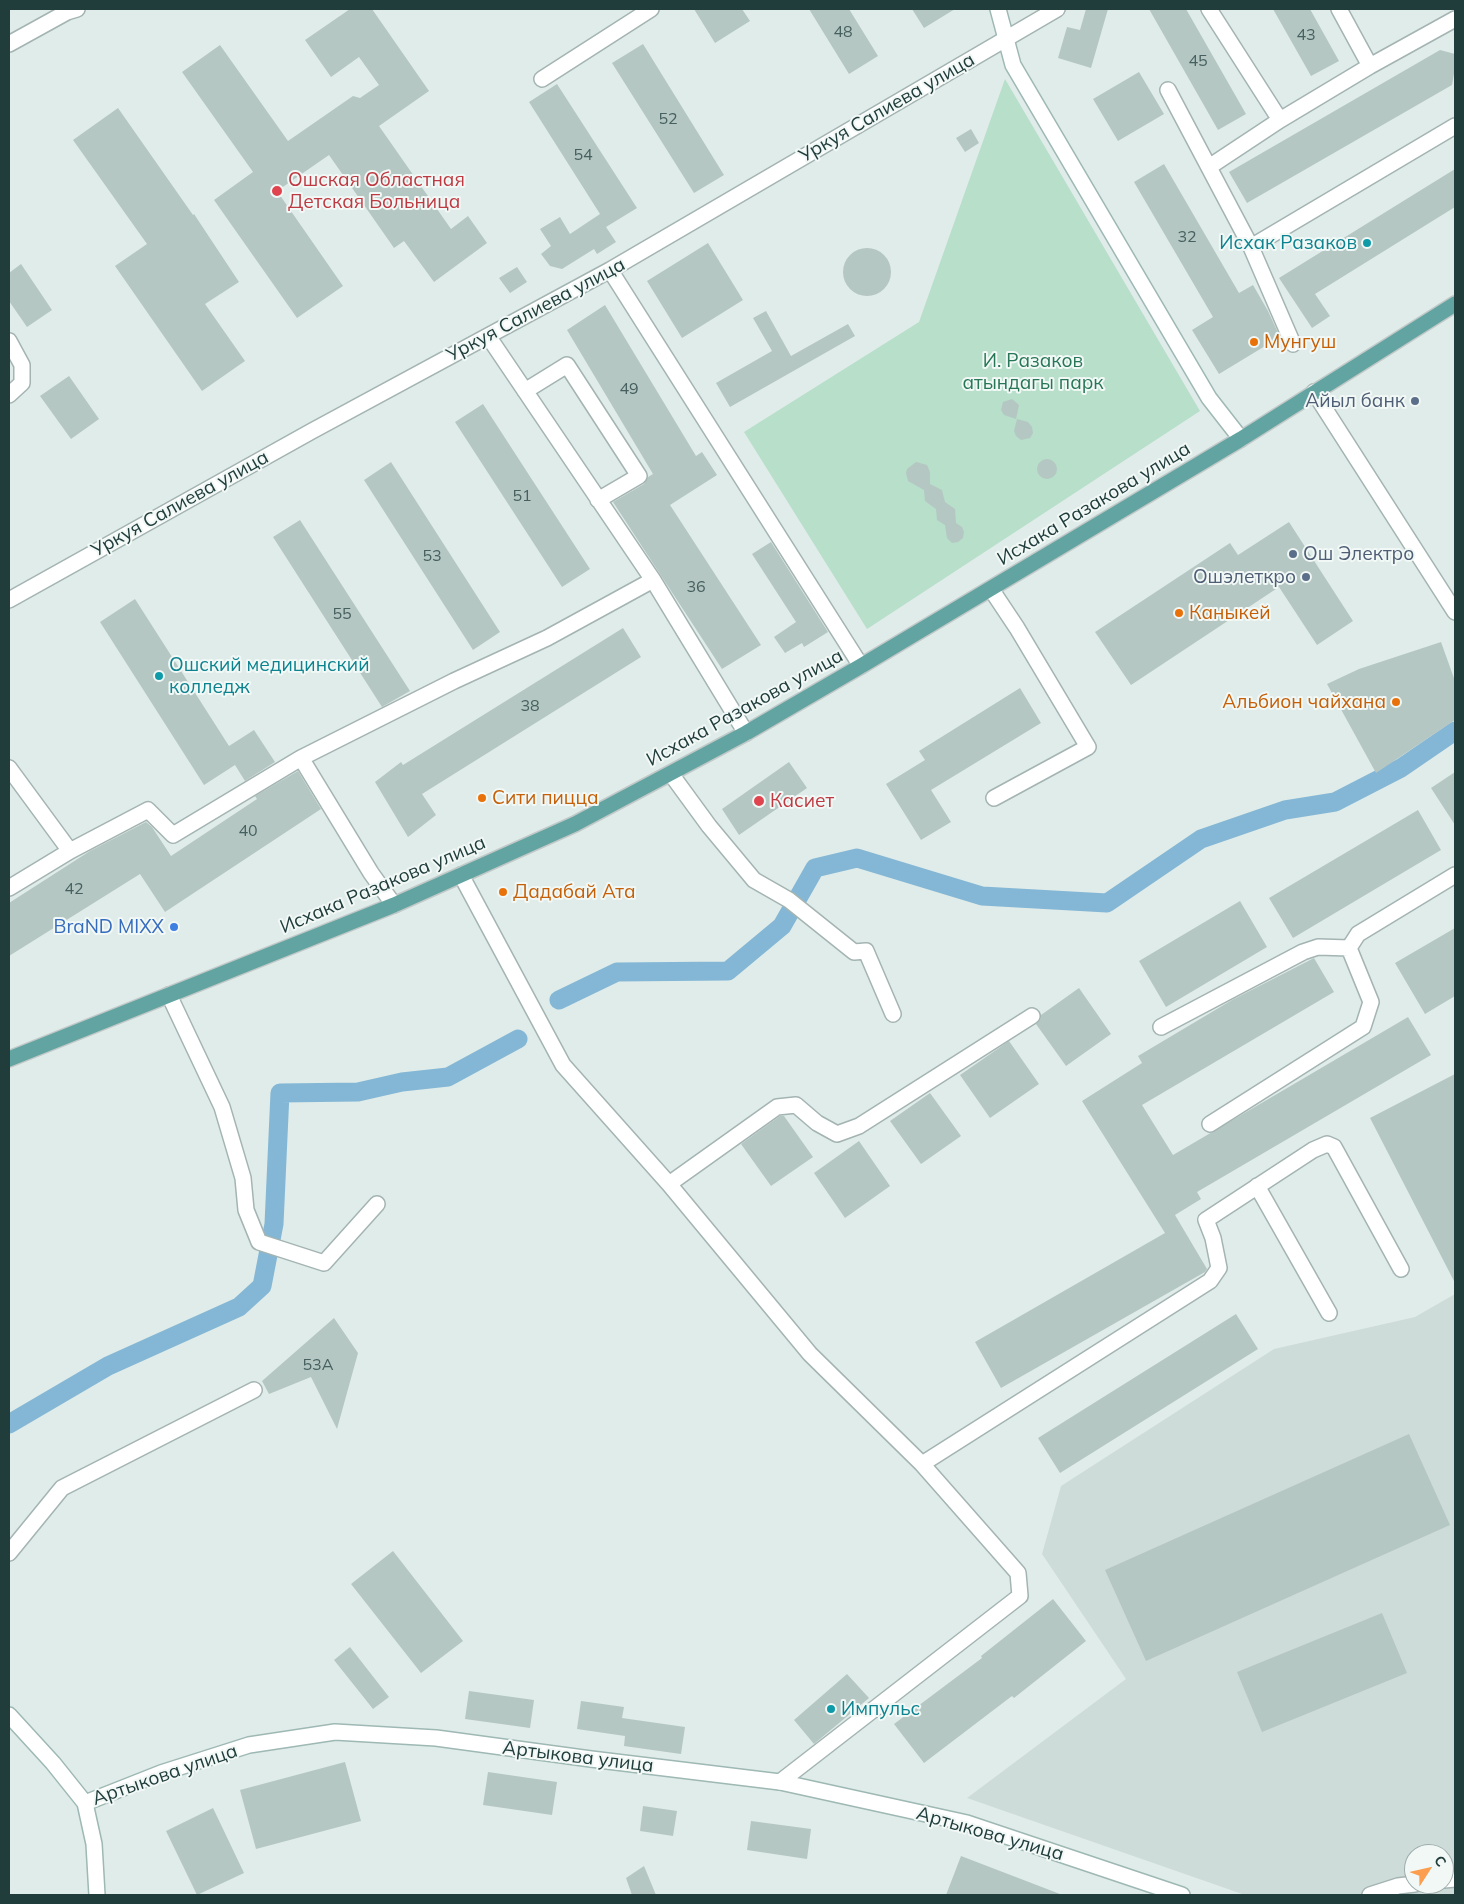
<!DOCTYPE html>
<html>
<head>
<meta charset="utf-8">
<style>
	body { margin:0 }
	#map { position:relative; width:1464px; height:1904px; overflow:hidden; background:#e0ece9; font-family:Mulish,sans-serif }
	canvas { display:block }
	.frame { position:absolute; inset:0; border:10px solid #203d3c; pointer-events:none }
	.north { position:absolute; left:1404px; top:1844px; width:50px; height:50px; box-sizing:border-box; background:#f1f8f6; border:1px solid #9dadac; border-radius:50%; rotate:55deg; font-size:14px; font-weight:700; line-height:20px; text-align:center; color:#203d3c }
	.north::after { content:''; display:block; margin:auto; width:18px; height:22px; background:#fb9e4f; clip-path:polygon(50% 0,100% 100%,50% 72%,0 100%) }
</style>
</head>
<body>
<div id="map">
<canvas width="1464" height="1904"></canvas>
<div class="frame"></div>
<div class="north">С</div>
</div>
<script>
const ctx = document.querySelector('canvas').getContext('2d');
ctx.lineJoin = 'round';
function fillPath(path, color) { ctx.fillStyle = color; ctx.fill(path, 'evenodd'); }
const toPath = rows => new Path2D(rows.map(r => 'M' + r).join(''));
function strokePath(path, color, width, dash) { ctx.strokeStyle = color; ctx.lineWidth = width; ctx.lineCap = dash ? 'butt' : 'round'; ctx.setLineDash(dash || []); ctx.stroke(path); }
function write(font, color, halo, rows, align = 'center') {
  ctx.font = font + ' Mulish,sans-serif'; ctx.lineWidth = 4; ctx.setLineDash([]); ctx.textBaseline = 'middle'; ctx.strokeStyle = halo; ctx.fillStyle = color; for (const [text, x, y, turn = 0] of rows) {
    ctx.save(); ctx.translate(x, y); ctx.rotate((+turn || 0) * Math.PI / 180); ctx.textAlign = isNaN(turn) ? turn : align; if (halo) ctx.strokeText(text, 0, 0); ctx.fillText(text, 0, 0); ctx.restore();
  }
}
fillPath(toPath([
	[1455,1294,1455,1895,1245,1895,967,1798,1126,1679,1042,1554,1061,1486,1274,1349,1415,1317],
	[1414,1854,1444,1854,1444,1884,1414,1884]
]), '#cedcd9');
fillPath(toPath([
	[1005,79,1200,411,867,629,744,432,919,322]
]), '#b7dfca');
strokePath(toPath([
	[559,1000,617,972,728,971,782,926,815,868,857,858,982,896,1107,903,1201,839,1285,810,1335,802,1401,768,1455,731],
	[9,1424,108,1366,239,1307,262,1286,274,1224,280,1093,358,1092,402,1082,448,1077,518,1039]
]), '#84b7d5', 19);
fillPath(toPath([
	[350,9,372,9,429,91,379,126,451,229,468,216,487,243,434,282,404,241,394,248,329,155,277,191,343,286,297,318,214,200,253,172,182,72,220,45,288,141,353,96,360,98,379,85,359,57,331,77,305,40],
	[694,9,742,9,750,21,715,43],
	[809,9,849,9,878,56,849,74],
	[912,9,955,9,924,28],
	[1086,9,1108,9,1091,68,1058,58,1067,27,1080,30],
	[1149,9,1186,9,1246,114,1218,130],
	[1273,9,1310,9,1339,61,1311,76],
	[643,44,724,175,694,193,612,63],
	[1440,50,1455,54,1455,68,1452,85,1247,203,1229,172],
	[1139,72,1164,114,1118,141,1093,99],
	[557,84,637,208,606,227,616,242,597,254,594,249,562,269,550,266,541,254,551,246,540,229,560,217,570,234,600,214,529,102],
	[118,108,193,215,194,214,239,282,205,304,245,361,202,391,115,266,147,244,73,140],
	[971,129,979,143,965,152,956,138],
	[1164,164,1239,293,1253,285,1268,311,1280,337,1219,374,1192,330,1213,317,1134,182],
	[1455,169,1455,207,1315,294,1330,316,1312,328,1279,278],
	[708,243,743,300,682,338,647,281],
	'843 272a24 24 0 1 1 48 0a24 24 0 1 1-48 0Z',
	[21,264,52,310,27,327,9,301,9,273],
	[517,267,527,282,510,293,499,278],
	[605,305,696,456,702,452,717,475,670,505,761,645,722,669,613,502,644,484,648,477,653,474,567,330],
	[766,311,791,356,848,324,855,336,730,407,716,383,772,351,753,318],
	[69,376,99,419,71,439,40,396],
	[1012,399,1019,405,1016,419,1004,415,1001,410,1003,402],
	[483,404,590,569,562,587,455,422],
	[1017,419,1028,422,1032,427,1033,433,1030,438,1021,440,1016,436,1014,431],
	'1037 469a10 10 0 1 1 20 0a10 10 0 1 1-20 0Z',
	[391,462,500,632,473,650,364,480],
	[916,462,927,465,930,472,930,484,942,490,945,502,955,509,956,523,962,527,964,532,963,538,958,542,952,543,947,538,945,525,937,520,936,509,925,501,924,490,908,481,906,473,907,469],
	[300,520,410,691,382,707,273,537],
	[1289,522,1353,621,1317,645,1279,587,1131,685,1095,632,1230,543,1238,555],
	[771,542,828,632,804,647,802,643,785,653,774,637,796,622,752,554],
	[135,599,229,746,254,730,275,762,245,781,235,765,204,785,100,622],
	[623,628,641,657,422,794,436,815,408,837,375,782,401,762,403,765],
	[1441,642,1455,681,1455,720,1376,773,1327,684,1359,669],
	[1020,688,1041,723,931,790,951,822,921,840,886,784,925,760,919,751],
	[789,762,807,788,739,835,722,809],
	[298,771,321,809,165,912,140,874,9,956,9,903,90,851,146,822,152,827,171,856,257,799,255,796],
	[1455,772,1455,825,1431,788],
	[1418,810,1441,850,1293,938,1269,898],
	[1240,901,1267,947,1166,1007,1139,961],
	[1455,928,1455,996,1425,1014,1395,963],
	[1314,958,1334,992,1142,1105,1173,1155,1408,1017,1431,1055,1197,1192,1201,1199,1175,1215,1207,1269,1205,1272,1001,1388,975,1342,1165,1233,1082,1101,1142,1063,1138,1056,1232,1000],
	[1079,988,1111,1034,1066,1066,1036,1024,1040,1020,1041,1015],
	[1009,1041,1039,1084,990,1118,960,1075],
	[1455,1074,1455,1283,1370,1118],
	[930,1093,961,1136,921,1164,890,1121],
	[780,1116,784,1116,813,1157,771,1186,741,1144],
	[859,1141,890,1186,845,1218,814,1173],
	[1236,1314,1258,1349,1060,1473,1038,1438],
	[334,1318,358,1353,337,1429,311,1377,269,1394,262,1381],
	[1409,1434,1450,1525,1146,1661,1105,1570],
	[393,1551,463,1641,421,1673,351,1584],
	[1053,1599,1086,1641,1014,1698,1012,1696,924,1763,894,1724,982,1658,981,1656],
	[1382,1613,1407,1673,1262,1732,1237,1672],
	[350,1647,389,1697,373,1709,334,1660],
	[847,1674,869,1698,814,1744,794,1720],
	[469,1691,534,1700,530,1728,465,1719],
	[581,1701,624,1707,622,1718,685,1727,681,1754,624,1746,625,1736,577,1729],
	[345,1762,361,1821,256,1849,240,1790],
	[488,1772,557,1782,552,1815,483,1805],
	[643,1806,677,1811,673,1836,640,1831],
	[213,1808,244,1873,197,1895,166,1831],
	[751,1821,811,1829,807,1859,747,1850],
	[961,1856,1060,1894,1060,1895,946,1895],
	[644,1866,656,1895,632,1895,626,1878]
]), '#b5c7c3');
const street = toPath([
	[1209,9,1280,120],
	[1339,9,1370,66],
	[9,44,67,12,77,9],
	[542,79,651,9],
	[1168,90,1251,247,1293,344],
	[1209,167,1280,120,1370,66,1455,19],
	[1251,247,1455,126],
	[610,270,861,666],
	[488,336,653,580,746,733],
	[9,341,22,365,22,383,9,395],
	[525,391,567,365,639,476,598,500],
	[1314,392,1455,612],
	[991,589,1017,628,1088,747,994,798],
	[9,600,312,431,610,270,1057,9],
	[301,758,371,873,394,905],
	[9,768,70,851],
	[671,774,709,826,754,880,789,900,854,952,866,951,893,1014],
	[461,875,563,1065,669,1184,810,1354,922,1464,1018,1573,1020,1596,780,1782],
	[9,888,70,851,148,810,173,835,301,758,454,681,547,638,653,580],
	[169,995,222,1107,243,1178,246,1210,259,1242,324,1263,377,1204],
	[1161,1027,1303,952,1318,947,1349,948],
	[1210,1124,1363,1027,1371,1002,1349,948,1358,934,1455,875],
	[669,1184,777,1107,796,1105,817,1123,837,1134,859,1126,1032,1016],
	[1257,1186,1329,1313],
	[922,1464,1210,1281,1219,1268,1213,1238,1206,1220,1313,1150,1327,1144,1334,1147,1401,1269],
	[9,1553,62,1488,254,1390],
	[1444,1880,1455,1879],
	[1370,1895,1398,1886,1415,1884]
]);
const secondary = toPath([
	[998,9,1013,65,1209,398,1241,439],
	[9,1715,53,1763,85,1803,94,1844,97,1895],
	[85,1803,161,1773,249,1745,335,1732,436,1738,591,1759,780,1782,967,1823,1182,1895]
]);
const primary = toPath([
	[9,1059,394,905,575,824,746,733,861,666,1241,439,1455,304]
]);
strokePath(street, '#a3b4b2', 18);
strokePath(secondary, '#9eb8b4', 18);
strokePath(primary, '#c1c9c8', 18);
strokePath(street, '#fff', 15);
strokePath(secondary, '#fff', 15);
strokePath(primary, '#62a4a1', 15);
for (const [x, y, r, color] of [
	[277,191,6,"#e0444e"],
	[1367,243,5,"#0f9aa8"],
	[1254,342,5,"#e8710a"],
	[1415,401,5,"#5c6f8a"],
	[1293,554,5,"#5c6f8a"],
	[1306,577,5,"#5c6f8a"],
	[1179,613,5,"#e8710a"],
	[159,676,5,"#0f9aa8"],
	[1396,702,5,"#e8710a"],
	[482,798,5,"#e8710a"],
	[759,801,6,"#e0444e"],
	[503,892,5,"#e8710a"],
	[174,927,5,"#3f7fe0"],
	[831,1709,5,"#0f9aa8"]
]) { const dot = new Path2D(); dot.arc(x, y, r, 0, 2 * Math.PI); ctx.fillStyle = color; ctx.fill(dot); strokePath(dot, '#f1f8f6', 2); }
write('16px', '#45605e', null, [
	["48",843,32],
	["43",1306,35],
	["45",1198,61],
	["52",668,119],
	["54",583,155],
	["32",1187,237],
	["49",629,389],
	["51",522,496],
	["53",432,556],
	["36",696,587],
	["55",342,614],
	["38",530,706],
	["40",248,831],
	["42",74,889],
	["53A",318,1365]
]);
write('19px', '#203d3c', '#f1f8f6', [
	["Уркуя Салиева улица",887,108,-30],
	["Уркуя Салиева улица",536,310,-28],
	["Уркуя Салиева улица",180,504,-29],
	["Исхака Разакова улица",1094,504,-31],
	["Исхака Разакова улица",745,708,-29],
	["Исхака Разакова улица",383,885,-23],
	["Артыкова улица",578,1757,7],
	["Артыкова улица",165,1775,-19],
	["Артыкова улица",990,1834,16]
]);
write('19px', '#be3a42', '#f1f8f6', [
	["Ошская Областная",288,180],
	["Детская Больница",288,202],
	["Касиет",770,801]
], 'left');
write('19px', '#0d838f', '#f1f8f6', [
	["Исхак Разаков",1357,243,"right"],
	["Ошский медицинский",169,665],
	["колледж",169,687],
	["Импульс",841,1709]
], 'left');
write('19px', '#c56008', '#f1f8f6', [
	["Мунгуш",1264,342],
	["Каныкей",1189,613],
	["Альбион чайхана",1386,702,"right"],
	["Сити пицца",492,798],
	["Дадабай Ата",513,892]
], 'left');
write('19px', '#277757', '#f1f8f6', [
	["И. Разаков",1033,361],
	["атындагы парк",1033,383]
]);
write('19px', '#4e5e75', '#f1f8f6', [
	["Айыл банк",1405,401],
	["Ош Электро",1303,554,"left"],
	["Ошэлеткро",1296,577]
], 'right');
write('19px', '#366cbe', '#f1f8f6', [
	["BraND MIXX",164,927]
], 'right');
</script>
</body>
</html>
